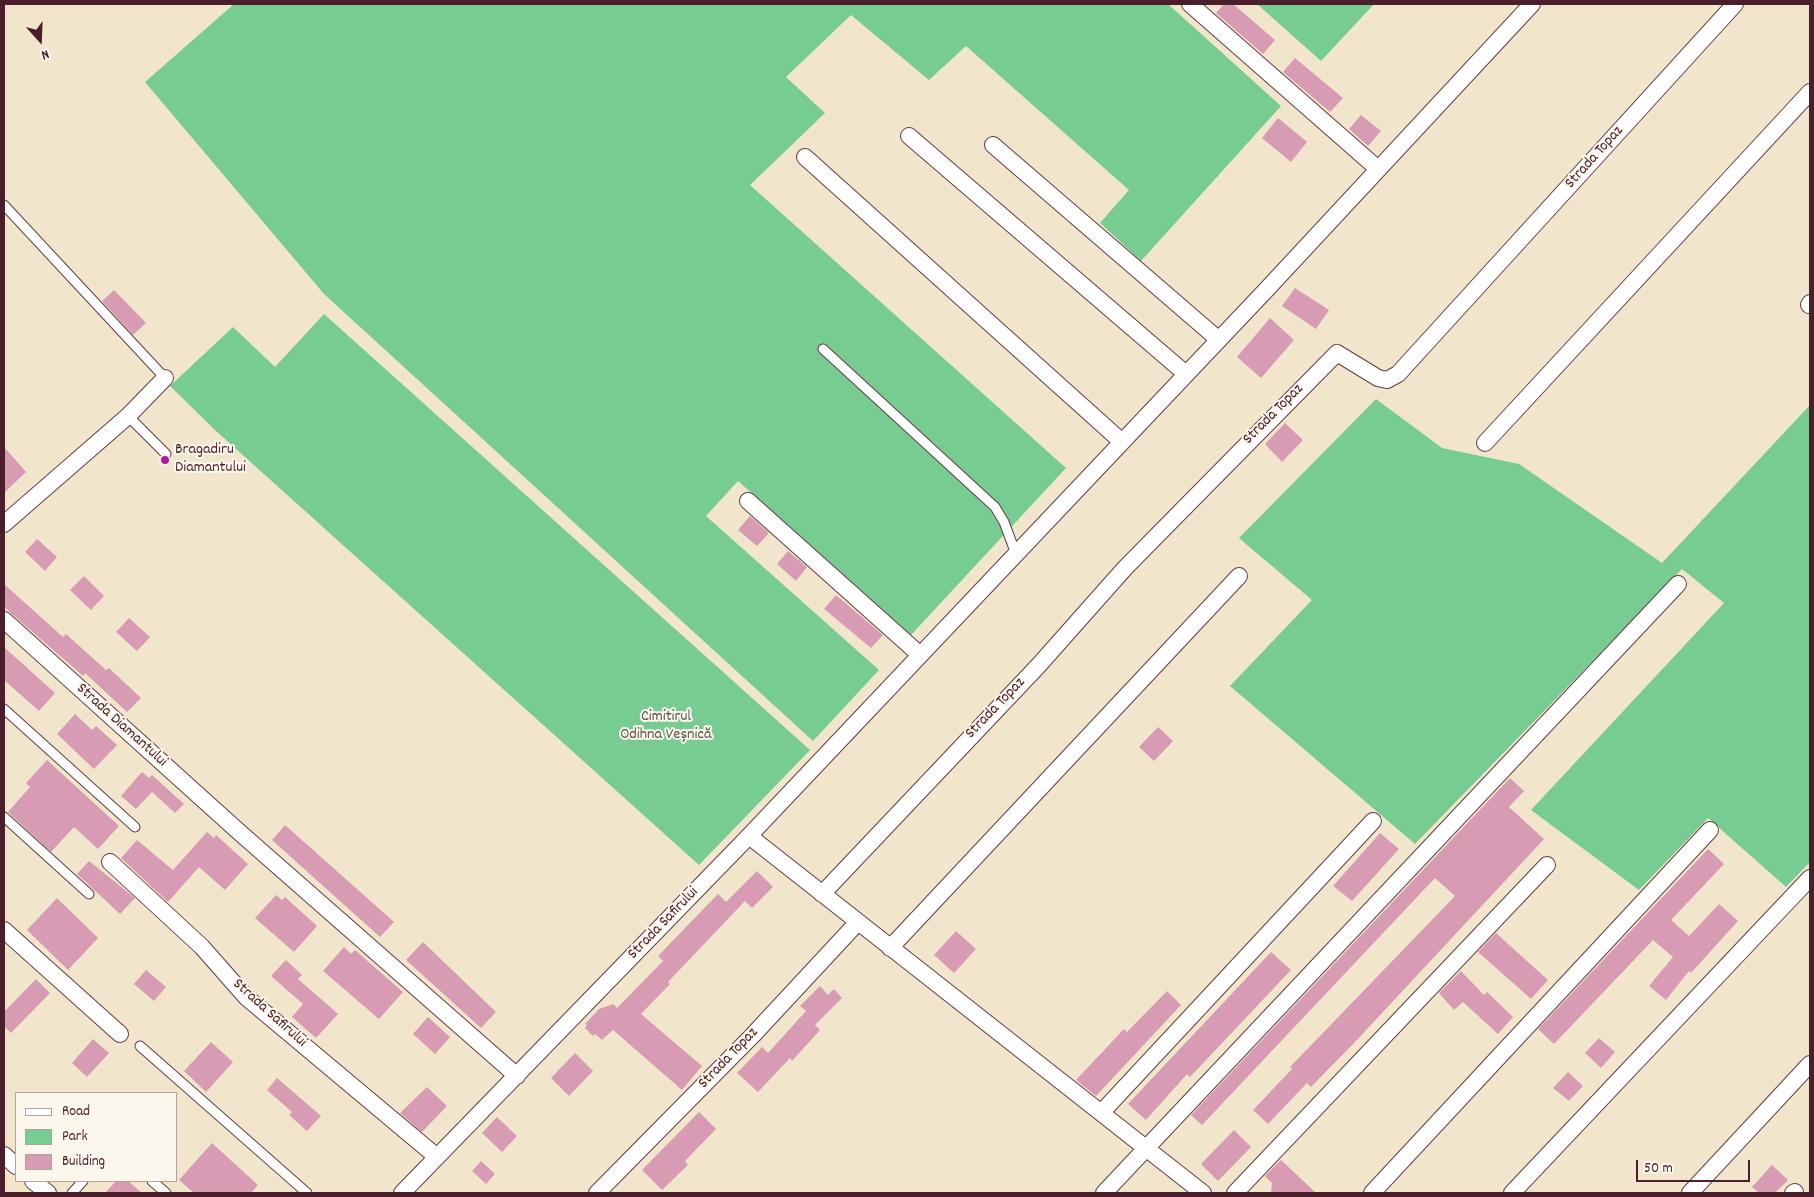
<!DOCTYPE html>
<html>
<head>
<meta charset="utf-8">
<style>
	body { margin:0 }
	#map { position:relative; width:1814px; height:1197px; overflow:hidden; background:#f1e6cb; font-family:Dekko,sans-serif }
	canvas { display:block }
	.frame { position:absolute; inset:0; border:5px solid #4a1f2b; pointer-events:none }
	.legend { position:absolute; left:15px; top:1092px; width:162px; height:90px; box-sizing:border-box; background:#fbf7ec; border:1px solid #b4a19f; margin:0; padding:6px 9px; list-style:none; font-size:15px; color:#4a1f2b }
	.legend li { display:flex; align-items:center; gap:10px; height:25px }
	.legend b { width:25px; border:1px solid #b4a19f }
	.north { position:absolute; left:15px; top:15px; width:50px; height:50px; -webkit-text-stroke:4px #fbf7ec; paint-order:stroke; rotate:160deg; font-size:14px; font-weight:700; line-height:20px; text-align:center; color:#4a1f2b }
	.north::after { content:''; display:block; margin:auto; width:18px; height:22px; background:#4a1f2b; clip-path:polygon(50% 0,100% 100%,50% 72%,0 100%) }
	.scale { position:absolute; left:1636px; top:1160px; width:114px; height:22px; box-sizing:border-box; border:2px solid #4a1f2b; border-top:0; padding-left:6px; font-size:15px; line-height:18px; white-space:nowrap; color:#4a1f2b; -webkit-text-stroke:4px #fbf7ec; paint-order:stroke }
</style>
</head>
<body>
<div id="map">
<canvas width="1814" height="1197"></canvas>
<div class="frame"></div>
<ul class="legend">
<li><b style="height:6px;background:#fff"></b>Road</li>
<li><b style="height:14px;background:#76cc91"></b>Park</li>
<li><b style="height:14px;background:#d79cb3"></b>Building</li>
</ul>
<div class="north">N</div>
<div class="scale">50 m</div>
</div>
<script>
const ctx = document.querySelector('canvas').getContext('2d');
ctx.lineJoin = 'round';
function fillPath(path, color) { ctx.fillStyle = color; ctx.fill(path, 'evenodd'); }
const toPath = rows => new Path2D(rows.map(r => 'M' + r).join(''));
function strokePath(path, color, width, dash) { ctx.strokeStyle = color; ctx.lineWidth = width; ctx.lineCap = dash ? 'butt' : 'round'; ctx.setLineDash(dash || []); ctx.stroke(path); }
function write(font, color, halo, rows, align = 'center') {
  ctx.font = font + ' Dekko,sans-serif'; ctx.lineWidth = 4; ctx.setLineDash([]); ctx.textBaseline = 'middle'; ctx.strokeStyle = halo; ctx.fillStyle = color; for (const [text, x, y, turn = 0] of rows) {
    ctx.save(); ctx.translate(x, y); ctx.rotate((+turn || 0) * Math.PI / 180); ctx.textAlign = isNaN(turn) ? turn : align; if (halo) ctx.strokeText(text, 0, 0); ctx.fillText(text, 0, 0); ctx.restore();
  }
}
fillPath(toPath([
	[234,4,1168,4,1281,106,1141,261,1100,223,1129,190,966,46,929,80,851,15,786,77,825,113,750,185,1066,468,911,635,738,481,706,516,879,670,813,741,324,294,145,82],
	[1257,4,1374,4,1321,61],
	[324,314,810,750,699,865,216,431,170,386,233,327,275,367],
	[1376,399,1442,448,1519,464,1662,563,1810,405,1810,862,1786,887,1708,818,1639,890,1531,810,1724,603,1682,569,1415,844,1230,686,1312,600,1239,538]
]), '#76cc91');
fillPath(toPath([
	[1224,4,1233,4,1275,40,1263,54,1216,13],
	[1295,58,1343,98,1330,112,1283,72],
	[1361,115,1381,131,1368,146,1349,129],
	[1278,118,1307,142,1291,162,1262,138],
	[1295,288,1329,310,1316,329,1282,306],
	[114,290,146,323,133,335,102,301],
	[1270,318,1294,340,1261,378,1237,357],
	[1285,423,1303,440,1282,462,1265,444],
	[4,447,26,472,4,493],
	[750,516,769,533,757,546,738,530],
	[37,539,57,557,45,571,25,552],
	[788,551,807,567,796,581,777,564],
	[84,576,104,596,91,610,70,590],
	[4,584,63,637,66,634,106,670,109,668,141,698,127,712,85,673,83,676,4,607],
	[836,595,883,635,871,648,824,609],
	[129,618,150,637,137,651,116,632],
	[4,647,55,693,39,711,4,680],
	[75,714,92,730,96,726,117,745,94,769,57,734],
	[1158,727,1173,741,1154,761,1139,747],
	[47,760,119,826,98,849,74,827,51,852,8,812,30,787,26,783],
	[142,772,149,778,152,775,184,804,175,813,152,792,136,809,121,796],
	[1510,778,1524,791,1509,807,1544,839,1355,1042,1311,1087,1307,1083,1268,1124,1253,1110,1292,1069,1290,1067,1455,896,1435,878,1202,1125,1191,1115],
	[285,825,394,922,380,937,272,840],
	[207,832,214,838,216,835,248,864,225,890,199,867,168,902,121,858,137,840,173,870],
	[1380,833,1399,849,1352,901,1333,886],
	[1708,849,1724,864,1671,920,1689,936,1719,904,1738,921,1691,973,1689,971,1666,1000,1649,986,1673,957,1653,940,1554,1044,1538,1029],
	[89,861,135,898,120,914,77,874],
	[757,871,773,887,752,908,745,901,668,982,670,984,641,1014,702,1066,682,1090,613,1030,602,1040,595,1034,593,1036,585,1028,587,1025,585,1024,599,1009,613,1004,617,1008,663,961,658,956,718,894,726,902],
	[276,895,282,900,285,897,317,926,294,952,255,918],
	[57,898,98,938,68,970,27,930],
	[956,931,976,949,954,973,934,955],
	[1496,933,1548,980,1531,999,1478,952],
	[423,942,496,1012,481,1028,406,960],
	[344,947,351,954,355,950,403,992,379,1019,323,971],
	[1271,952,1291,970,1190,1077,1187,1074,1146,1120,1128,1104],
	[286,960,302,975,298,979,338,1014,316,1038,292,1017,303,1004,271,976],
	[146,970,166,987,154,1001,134,984],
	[1461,971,1484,995,1487,992,1513,1017,1498,1034,1463,1002,1454,1010,1439,993],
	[36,979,50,993,11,1033,4,1026,4,1012],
	[820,986,828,995,834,989,842,998,815,1025,820,1030,792,1061,790,1058,758,1092,737,1073,762,1047,768,1053,806,1011,800,1006],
	[1167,991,1181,1005,1096,1096,1076,1080,1124,1029,1127,1032],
	[428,1017,450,1037,435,1054,413,1034],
	[1599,1038,1615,1052,1601,1068,1585,1053],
	[93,1039,109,1053,87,1077,72,1063],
	[211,1042,233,1062,206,1092,184,1071],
	[575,1053,593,1071,569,1096,551,1078],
	[1568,1072,1583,1086,1569,1101,1553,1088],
	[277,1078,321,1116,307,1131,289,1115,292,1112,267,1090],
	[427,1087,447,1106,422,1132,400,1113],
	[699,1112,716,1129,685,1161,688,1165,662,1190,642,1170],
	[497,1117,517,1136,502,1152,482,1133],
	[1234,1130,1251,1147,1218,1181,1201,1164],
	[212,1143,258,1185,251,1193,194,1193,179,1180],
	[1281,1160,1316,1193,1271,1193,1272,1183,1265,1176],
	[481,1161,495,1174,486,1184,472,1171],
	[1772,1165,1788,1180,1775,1193,1759,1193,1752,1187],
	[116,1181,128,1181,142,1193,105,1193]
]), '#d79cb3');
const lane = toPath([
	[4,205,165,378],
	[823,349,995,507,1004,522,1016,554],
	[128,416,166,454],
	[4,709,135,827],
	[4,817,89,894],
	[140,1046,307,1193],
	[152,1181,166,1193],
	[72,1193,83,1181]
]);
const street = toPath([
	[1190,4,1378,169],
	[909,136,1186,374],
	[993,145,1219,340],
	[805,157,1122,442],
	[1809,305,1810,303],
	[1485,443,1810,92],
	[748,501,919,654],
	[4,524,128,416,165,378],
	[4,620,238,831,517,1076],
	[749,836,1203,1193],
	[110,862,202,947,246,997,437,1157],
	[822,894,1039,665,1125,568,1337,353,1378,378,1387,380,1398,374,1735,4],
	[4,930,120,1034],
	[890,948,1239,576],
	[1101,1113,1373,821],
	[4,1155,16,1166],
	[33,1181,48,1193],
	[402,1193,749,836,1267,289,1532,4],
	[597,1193,753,1035,858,922],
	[1104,1193,1678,584],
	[1235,1193,1547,865],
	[1372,1193,1710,830],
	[1512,1193,1810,878],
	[1690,1193,1810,1064],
	[1793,1193,1795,1192]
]);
strokePath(lane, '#633d43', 11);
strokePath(street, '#633d43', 18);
strokePath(lane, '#fff', 9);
strokePath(street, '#fff', 16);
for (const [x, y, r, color] of [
	[165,460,5,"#b5179e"]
]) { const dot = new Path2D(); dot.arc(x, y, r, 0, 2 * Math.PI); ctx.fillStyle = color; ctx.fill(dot); strokePath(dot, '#fbf7ec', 2); }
write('16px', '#4a1f2b', '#fbf7ec', [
	["Strada Topaz",1595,158,-48],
	["Strada Topaz",1274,415,-45],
	["Strada Topaz",996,709,-46],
	["Strada Diamantului",121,726,42],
	["Strada Safirului",664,924,-46],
	["Strada Safirului",269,1014,42],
	["Strada Topaz",729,1059,-46]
]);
write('16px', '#4a1f2b', '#fbf7ec', [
	["Bragadiru",175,451],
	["Diamantului",175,469]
], 'left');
write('16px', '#57534a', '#fbf7ec', [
	["Cimitirul",666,718],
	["Odihna Veșnică",666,736]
]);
</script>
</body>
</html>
